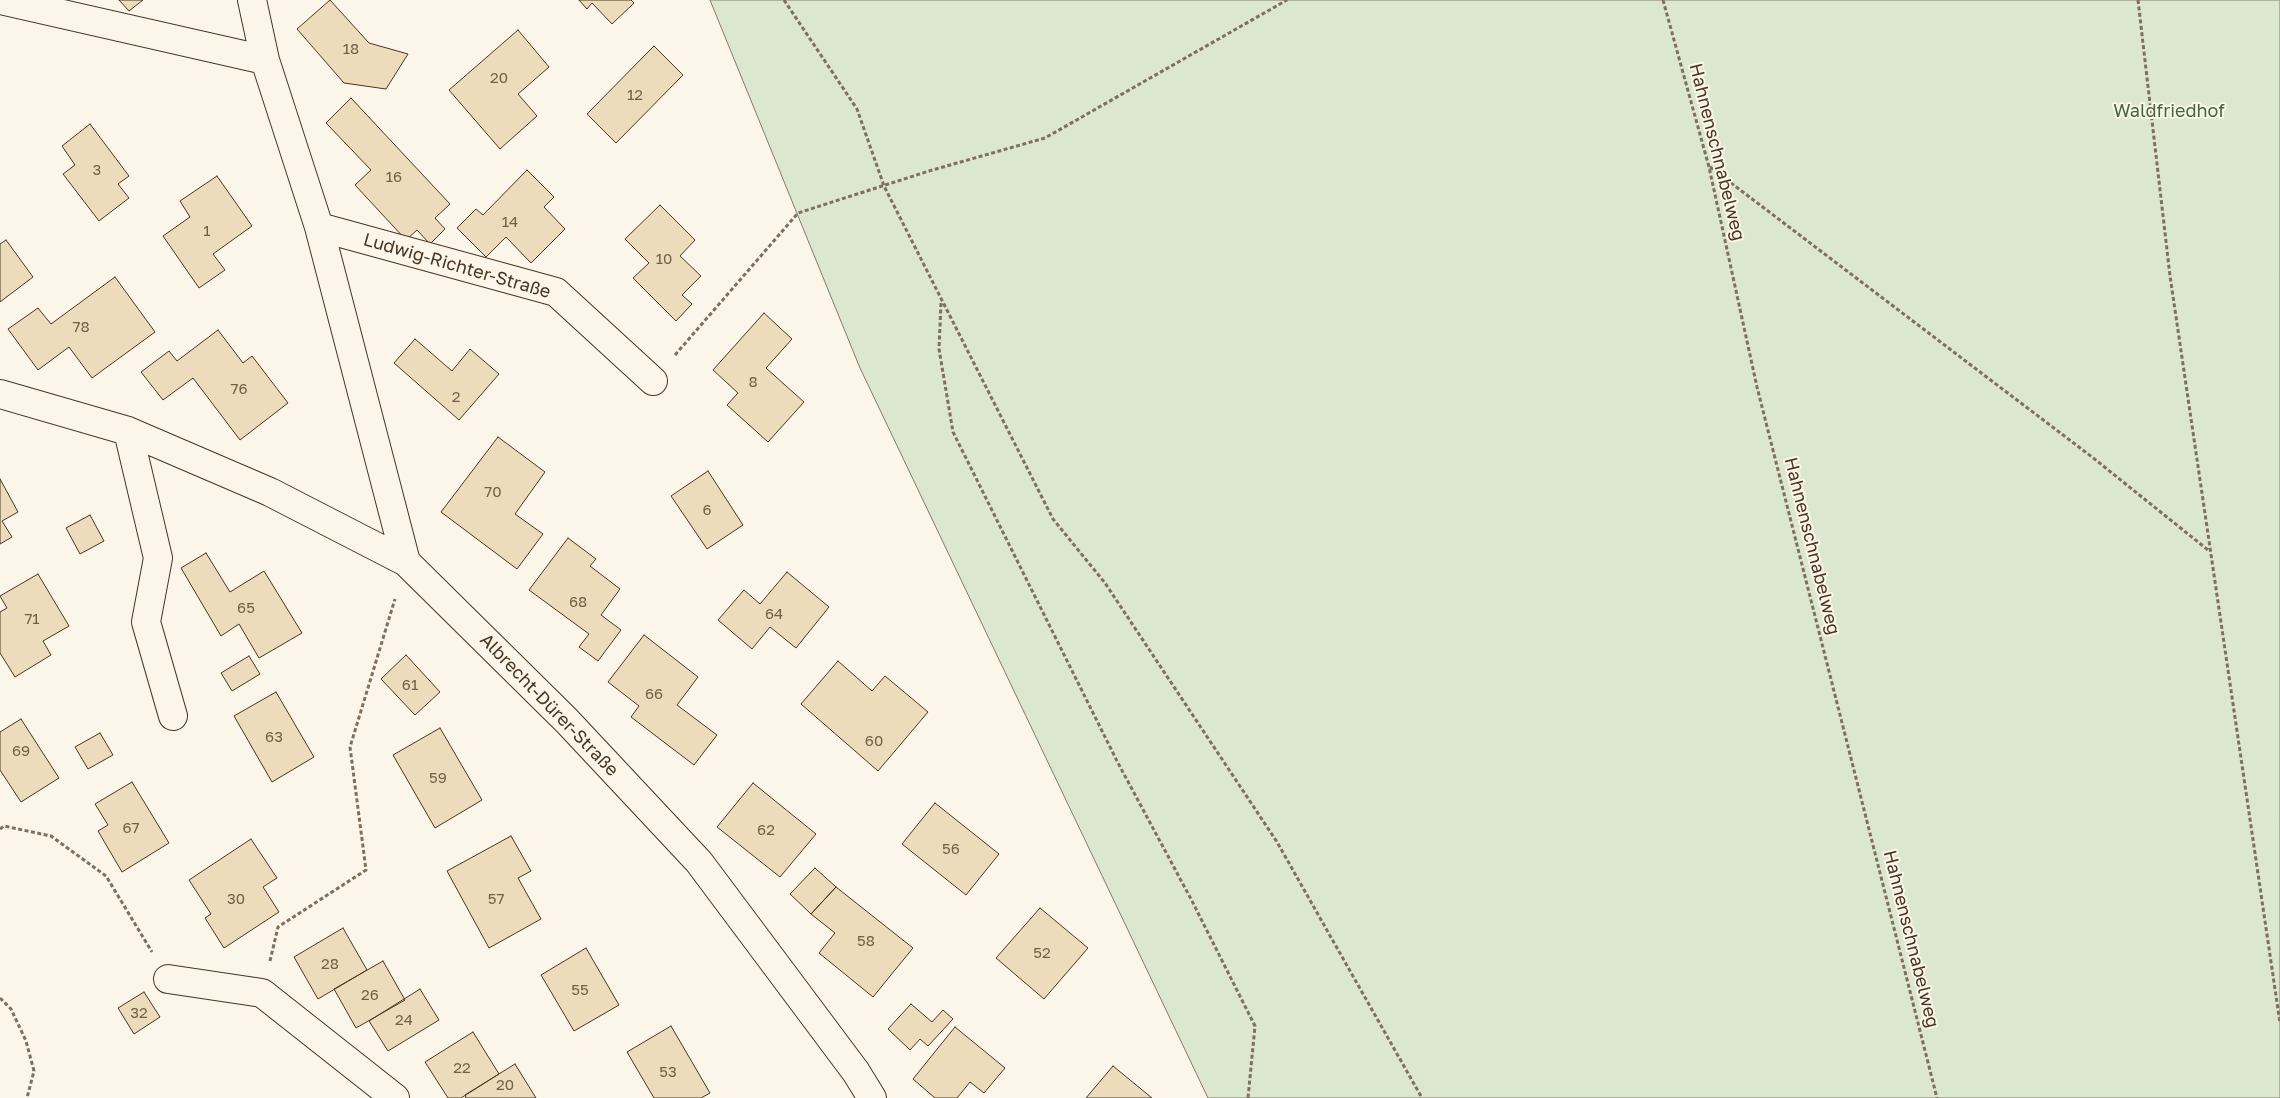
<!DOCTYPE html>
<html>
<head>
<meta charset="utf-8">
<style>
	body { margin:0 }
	canvas { display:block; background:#fbf6e9 }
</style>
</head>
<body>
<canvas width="2280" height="1098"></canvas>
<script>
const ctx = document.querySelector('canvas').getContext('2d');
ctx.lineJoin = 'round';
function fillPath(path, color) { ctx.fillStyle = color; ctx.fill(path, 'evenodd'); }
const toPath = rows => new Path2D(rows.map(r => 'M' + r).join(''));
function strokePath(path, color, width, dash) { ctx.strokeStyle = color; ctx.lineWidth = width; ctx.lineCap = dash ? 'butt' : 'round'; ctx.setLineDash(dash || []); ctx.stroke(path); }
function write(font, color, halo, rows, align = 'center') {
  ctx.font = font + ' "Golos Text",sans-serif'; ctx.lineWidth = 4; ctx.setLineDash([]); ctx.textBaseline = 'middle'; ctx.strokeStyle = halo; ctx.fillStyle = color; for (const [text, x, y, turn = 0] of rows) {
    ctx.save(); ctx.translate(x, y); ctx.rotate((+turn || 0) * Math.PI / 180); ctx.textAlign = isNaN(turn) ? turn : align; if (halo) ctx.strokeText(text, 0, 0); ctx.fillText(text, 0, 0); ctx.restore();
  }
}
const green = toPath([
	[710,0,2280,0,2280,1098,1208,1098,860,368,710,0]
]);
fillPath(green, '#dce7d0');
strokePath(green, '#887966', 1);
const building = toPath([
	[119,0,143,0,129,11,119,0],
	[330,0,369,43,408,54,386,89,344,83,297,29,330,0],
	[579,0,631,0,634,3,612,24,592,3,587,9,579,0],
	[518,30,549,67,518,94,537,116,500,149,449,90,518,30],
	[654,46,683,75,616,143,587,114,654,46],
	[351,98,450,204,435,218,445,229,430,244,417,230,406,240,355,185,371,170,326,123,351,98],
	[90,124,129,176,118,184,129,198,99,221,63,174,75,165,62,146,90,124],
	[527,170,554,197,544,207,565,229,531,263,506,237,486,257,457,228,476,209,483,215,527,170],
	[217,176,252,226,213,254,225,270,199,288,163,236,190,217,180,201,217,176],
	[660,205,695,240,680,256,701,276,682,295,692,304,676,321,633,278,649,263,625,239,660,205],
	[6,240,33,277,0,302,0,244,6,240],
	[115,277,155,332,92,378,69,347,38,370,8,329,38,308,51,324,115,277],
	[764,313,792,339,766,368,804,402,768,442,727,405,738,393,713,370,764,313],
	[218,330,243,363,252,356,288,403,240,440,193,378,163,400,141,372,169,351,177,361,218,330],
	[415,339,452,371,470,349,499,374,459,420,394,363,415,339],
	[498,437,545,472,515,514,543,534,517,569,441,512,498,437],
	[708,471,743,525,707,549,671,496,708,471],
	[0,479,18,512,2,521,12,537,0,544,0,479],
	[90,515,104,541,80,554,66,528,90,515],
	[568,538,596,559,590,566,620,589,601,615,621,630,598,661,579,647,589,634,529,590,568,538],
	[206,553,230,592,264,571,302,633,259,658,239,624,221,636,181,568,206,553],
	[787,572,829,607,796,648,770,627,752,649,718,620,744,590,760,604,787,572],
	[38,574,69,626,43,641,51,655,15,677,0,653,0,612,7,608,0,596,38,574],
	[644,635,698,677,677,705,717,735,694,765,631,717,639,706,608,682,644,635],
	[406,655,440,692,415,715,381,679,406,655],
	[249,656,260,674,232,691,221,673,249,656],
	[838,661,872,691,885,676,928,712,878,771,801,704,838,661],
	[276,692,314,757,272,782,234,716,276,692],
	[21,719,59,778,21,802,0,770,0,732,21,719],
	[440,728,482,800,435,828,393,755,440,728],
	[100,733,113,755,88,769,75,747,100,733],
	[132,782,169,843,122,872,98,831,108,825,95,804,132,782],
	[753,783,816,834,780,877,717,827,753,783],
	[935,803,999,854,966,895,902,844,935,803],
	[511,836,531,871,518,878,541,919,489,948,447,871,511,836],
	[251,839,277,878,263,887,279,912,224,948,205,918,211,914,189,880,251,839],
	[815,868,836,887,811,914,790,894,815,868],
	[836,887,913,948,873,997,819,953,835,933,811,914,836,887],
	[1040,908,1088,948,1044,999,996,958,1040,908],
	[343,928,367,970,318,999,294,957,343,928],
	[586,948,619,1005,574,1031,541,975,586,948],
	[383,961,405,1000,356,1028,334,989,383,961],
	[420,989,439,1020,388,1051,369,1021,420,989],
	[144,992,160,1017,134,1034,118,1008,144,992],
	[911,1004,932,1022,943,1010,953,1019,928,1046,920,1039,910,1050,888,1029,911,1004],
	[671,1026,710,1093,701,1098,654,1098,627,1052,671,1026],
	[955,1027,1005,1068,984,1093,970,1082,957,1098,935,1098,913,1079,955,1027],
	[473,1032,499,1074,461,1098,448,1098,425,1062,473,1032],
	[515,1064,536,1098,466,1098,465,1095,515,1064],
	[1113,1066,1152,1098,1086,1098,1113,1066]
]);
fillPath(building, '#ecdcbc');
strokePath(building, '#4a3520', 1);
const minor = toPath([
	[1,0,265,60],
	[252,0,265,60,319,227,406,562],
	[319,227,556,292,653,381],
	[0,394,128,431,270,492,406,562,567,721,699,862,856,1072,872,1098],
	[128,431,158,558,146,622,173,716],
	[168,979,262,993,395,1098]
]);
strokePath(minor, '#4a3520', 30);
strokePath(toPath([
	[784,0,857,109,884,186,1053,519,1105,583,1277,842,1422,1098],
	[1663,0,1709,167,1757,387,1937,1098],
	[2138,0,2170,276,2280,1023],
	[1710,167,2092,457,2208,550],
	[941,303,939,349,953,432,1118,763,1191,899,1255,1026,1248,1098],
	[675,355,798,213,929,171,1045,138,1287,0],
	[0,829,4,826,51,836,106,876,152,952],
	[270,961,278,927,366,870,350,747,395,599],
	[0,998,11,1009,26,1041,34,1071,27,1098]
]), '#7f6f5c', 3, [4, 2.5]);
strokePath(minor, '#fbf6e9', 28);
write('15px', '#725f47', null, [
	["18",351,49],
	["20",499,78],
	["12",635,95],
	["3",97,170],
	["16",394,177],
	["14",510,222],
	["1",207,231],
	["10",664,259],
	["78",81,327],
	["8",753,382],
	["76",239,389],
	["2",456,397],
	["70",493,492],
	["6",707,510],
	["68",578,602],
	["65",246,608],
	["64",774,614],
	["71",32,619],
	["61",410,685],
	["66",654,694],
	["63",274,737],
	["60",874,741],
	["69",21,751],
	["59",438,778],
	["67",131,828],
	["62",766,830],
	["56",951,849],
	["30",236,899],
	["57",496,899],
	["58",866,941],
	["52",1042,953],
	["28",330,964],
	["55",580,990],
	["26",370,995],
	["32",139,1013],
	["24",404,1020],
	["22",462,1068],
	["53",668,1072],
	["20",505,1085]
]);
write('18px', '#436837', '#fbf6e9', [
	["Waldfriedhof",2169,111]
]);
write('18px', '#4a3520', '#fbf6e9', [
	["Hahnenschnabelweg",1717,152,76],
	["Ludwig-Richter-Straße",457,266,16],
	["Hahnenschnabelweg",1812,546,76],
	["Albrecht-Dürer-Straße",549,705,46],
	["Hahnenschnabelweg",1911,939,76]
]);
</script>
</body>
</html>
